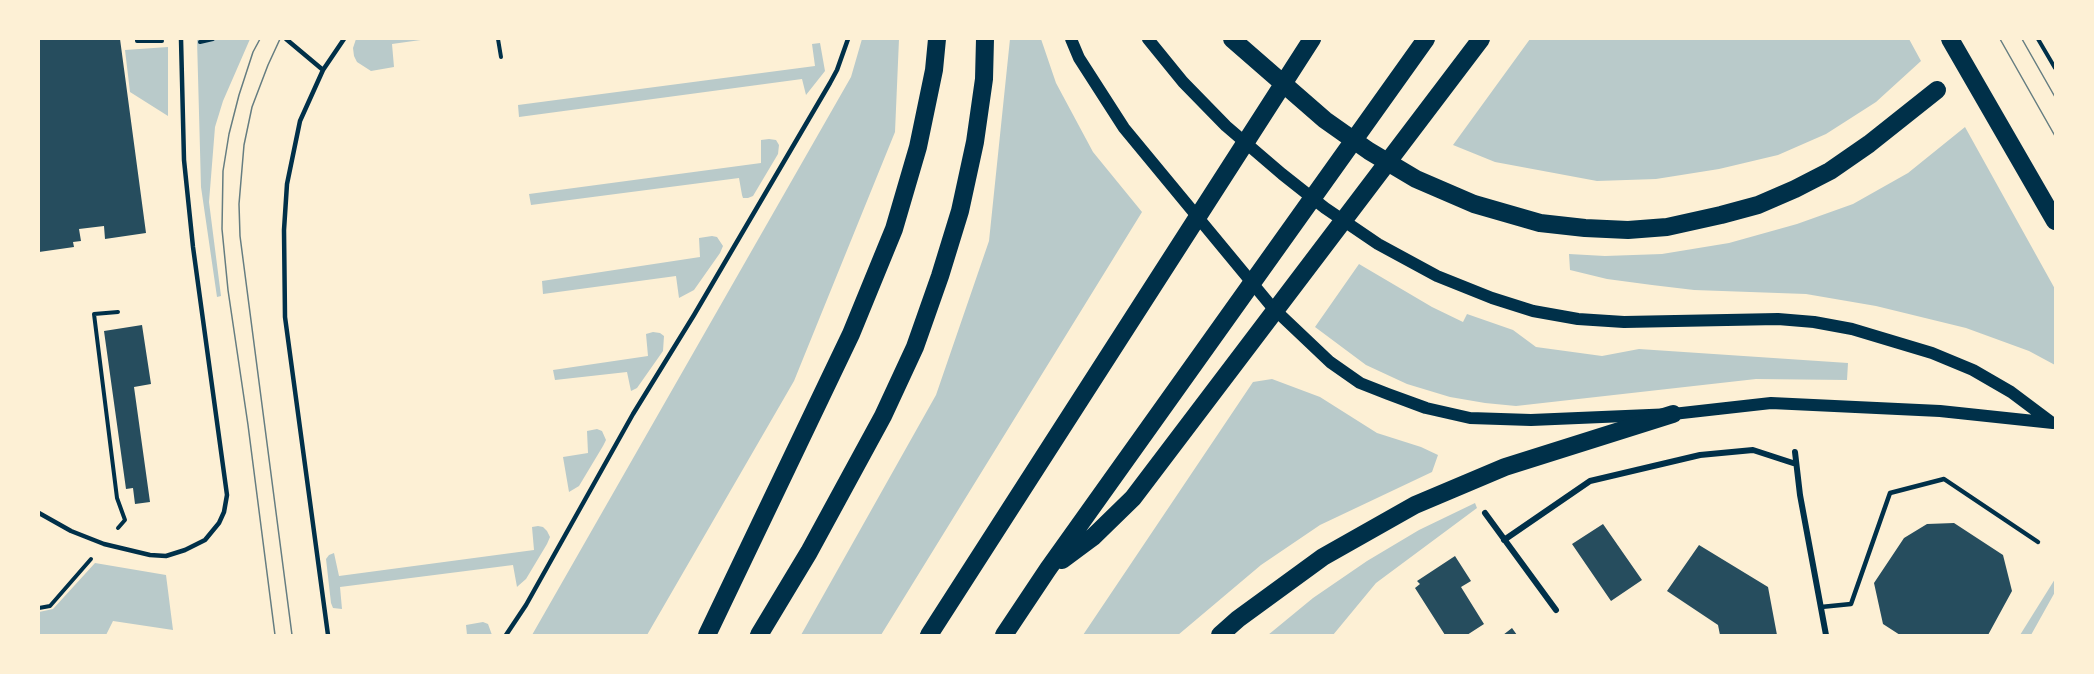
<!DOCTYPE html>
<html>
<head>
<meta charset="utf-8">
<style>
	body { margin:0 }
	#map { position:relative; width:2094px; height:674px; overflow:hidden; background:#fdf0d5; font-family:"Sofia Sans Condensed",sans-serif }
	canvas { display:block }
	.frame { position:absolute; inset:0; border:40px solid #fdf0d5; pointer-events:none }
</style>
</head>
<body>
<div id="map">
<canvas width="2094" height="674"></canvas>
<div class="frame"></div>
</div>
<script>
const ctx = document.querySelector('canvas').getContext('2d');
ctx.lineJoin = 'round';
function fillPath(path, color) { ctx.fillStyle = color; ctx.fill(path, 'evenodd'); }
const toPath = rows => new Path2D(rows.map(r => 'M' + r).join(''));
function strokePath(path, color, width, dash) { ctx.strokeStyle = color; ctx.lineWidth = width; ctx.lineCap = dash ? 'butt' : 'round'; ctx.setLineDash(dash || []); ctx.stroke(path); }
fillPath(toPath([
	[197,39,250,39,223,101,215,127,209,202,221,296,217,297,201,187],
	[356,39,428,39,392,44,394,67,371,71,357,62,354,56,353,48],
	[862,39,899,39,895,132,794,381,647,635,532,635,851,77],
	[1010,39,1041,39,1056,83,1093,152,1142,212,881,635,801,635,936,395,989,241],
	[1530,39,1909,39,1921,61,1876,102,1826,134,1778,155,1719,169,1656,179,1597,181,1495,162,1453,145],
	[820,43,825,71,806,95,802,79,519,117,518,105,815,66,812,44],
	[168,47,168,116,130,92,125,50],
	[1965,127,2055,289,2055,365,2029,351,1966,328,1876,306,1806,294,1694,290,1652,285,1607,279,1570,270,1569,254,1605,256,1662,254,1729,243,1797,224,1853,204,1908,173],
	[769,139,776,140,779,145,778,154,753,196,748,198,743,198,742,195,739,178,531,205,529,194,761,163,761,140],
	[712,236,717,237,723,246,720,253,694,290,679,298,676,276,543,294,542,281,700,257,699,238],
	[1359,264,1432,307,1463,322,1467,314,1513,330,1536,347,1602,356,1639,349,1848,363,1847,380,1756,379,1516,406,1485,403,1450,397,1407,384,1366,365,1315,327],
	[653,332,660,333,664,336,663,351,637,388,631,391,627,372,555,380,553,370,648,356,646,334],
	[1272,379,1320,397,1377,433,1421,447,1438,455,1432,472,1320,525,1261,565,1178,635,1083,635,1253,382],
	[597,429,602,431,606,440,603,446,579,486,569,492,563,457,588,453,587,431],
	[1475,503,1477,508,1376,583,1333,635,1268,635,1313,598,1367,561,1419,530],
	[538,526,543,527,547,531,550,537,547,544,526,579,518,586,517,587,513,565,340,587,342,609,333,608,331,603,326,559,329,555,334,553,339,576,534,550,532,527],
	[95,563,166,575,173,630,113,621,106,635,39,635,39,612,53,609],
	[2055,579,2055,592,2031,635,2020,635],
	[483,622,488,624,492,635,467,635,466,625]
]), '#b9caca');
fillPath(toPath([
	[39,39,120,39,146,233,105,239,104,226,79,229,81,241,73,242,74,247,39,252],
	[142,325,151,384,134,387,150,502,135,504,133,488,126,489,104,331],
	[1954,523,2003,555,2012,591,1988,635,1900,635,1883,624,1874,583,1904,538,1927,524],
	[1603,524,1642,580,1611,601,1572,544],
	[1699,545,1768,587,1777,635,1720,635,1718,625,1667,591],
	[1455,556,1471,581,1461,587,1484,624,1467,635,1445,635,1415,588,1420,584,1417,581],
	[1512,628,1517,635,1503,635]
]), '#264d5e');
strokePath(toPath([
	[137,39,137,41,162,41],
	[498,39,501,57],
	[2038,39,2055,68],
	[200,42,213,39],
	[118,528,125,520,117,498,94,314,118,312],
	[39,608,50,606,91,559]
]), '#003049', 4);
strokePath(toPath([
	[286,39,323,70],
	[39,513,71,531,104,544,150,555,166,556,185,550,205,540,219,523,224,512,227,495,193,247,184,160,181,39],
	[1821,607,1851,604,1890,493,1944,479,2038,542],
	[328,635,285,317,284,230,287,184,300,121,323,70,344,39],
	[506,635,526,605,633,414,694,315,830,83,837,70,848,39]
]), '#003049', 4.5);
strokePath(toPath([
	[1795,452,1800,495,1826,635],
	[1485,513,1556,610],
	[1504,540,1590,481,1700,455,1753,450,1796,464]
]), '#003049', 6);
strokePath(toPath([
	[1071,39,1079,58,1124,128,1272,307,1330,362,1360,383,1388,394,1426,408,1470,418,1531,420,1673,414,1771,403,1940,411,2053,423],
	[1148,39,1183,82,1226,126,1282,174,1325,208,1378,244,1437,276,1492,298,1533,311,1578,319,1624,322,1778,319,1814,322,1852,329,1932,353,1973,370,2011,392,2051,422]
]), '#003049', 12);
strokePath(toPath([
	[1232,39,1325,120,1369,151,1416,179,1474,204,1540,223,1585,228,1628,230,1667,227,1721,215,1758,205,1795,189,1830,171,1869,144,1937,90],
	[1950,39,2055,221],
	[1062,560,1093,537,1133,498,1481,39],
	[707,635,851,334,894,229,918,147,934,70,937,39],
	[759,635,809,552,883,416,915,347,940,276,960,211,975,142,984,79,985,39],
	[929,635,1312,39],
	[1004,635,1048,569,1426,39],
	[1220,635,1238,619,1323,557,1415,505,1505,467,1673,414]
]), '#003049', 18);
strokePath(toPath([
	[260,39,253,52,239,95,229,134,223,171,222,229,228,290,248,425,275,635],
	[280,39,268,65,252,107,244,145,239,204,240,236,292,635],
	[2000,39,2055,136],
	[2022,39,2055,97]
]), '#657d81', 1.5);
</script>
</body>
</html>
